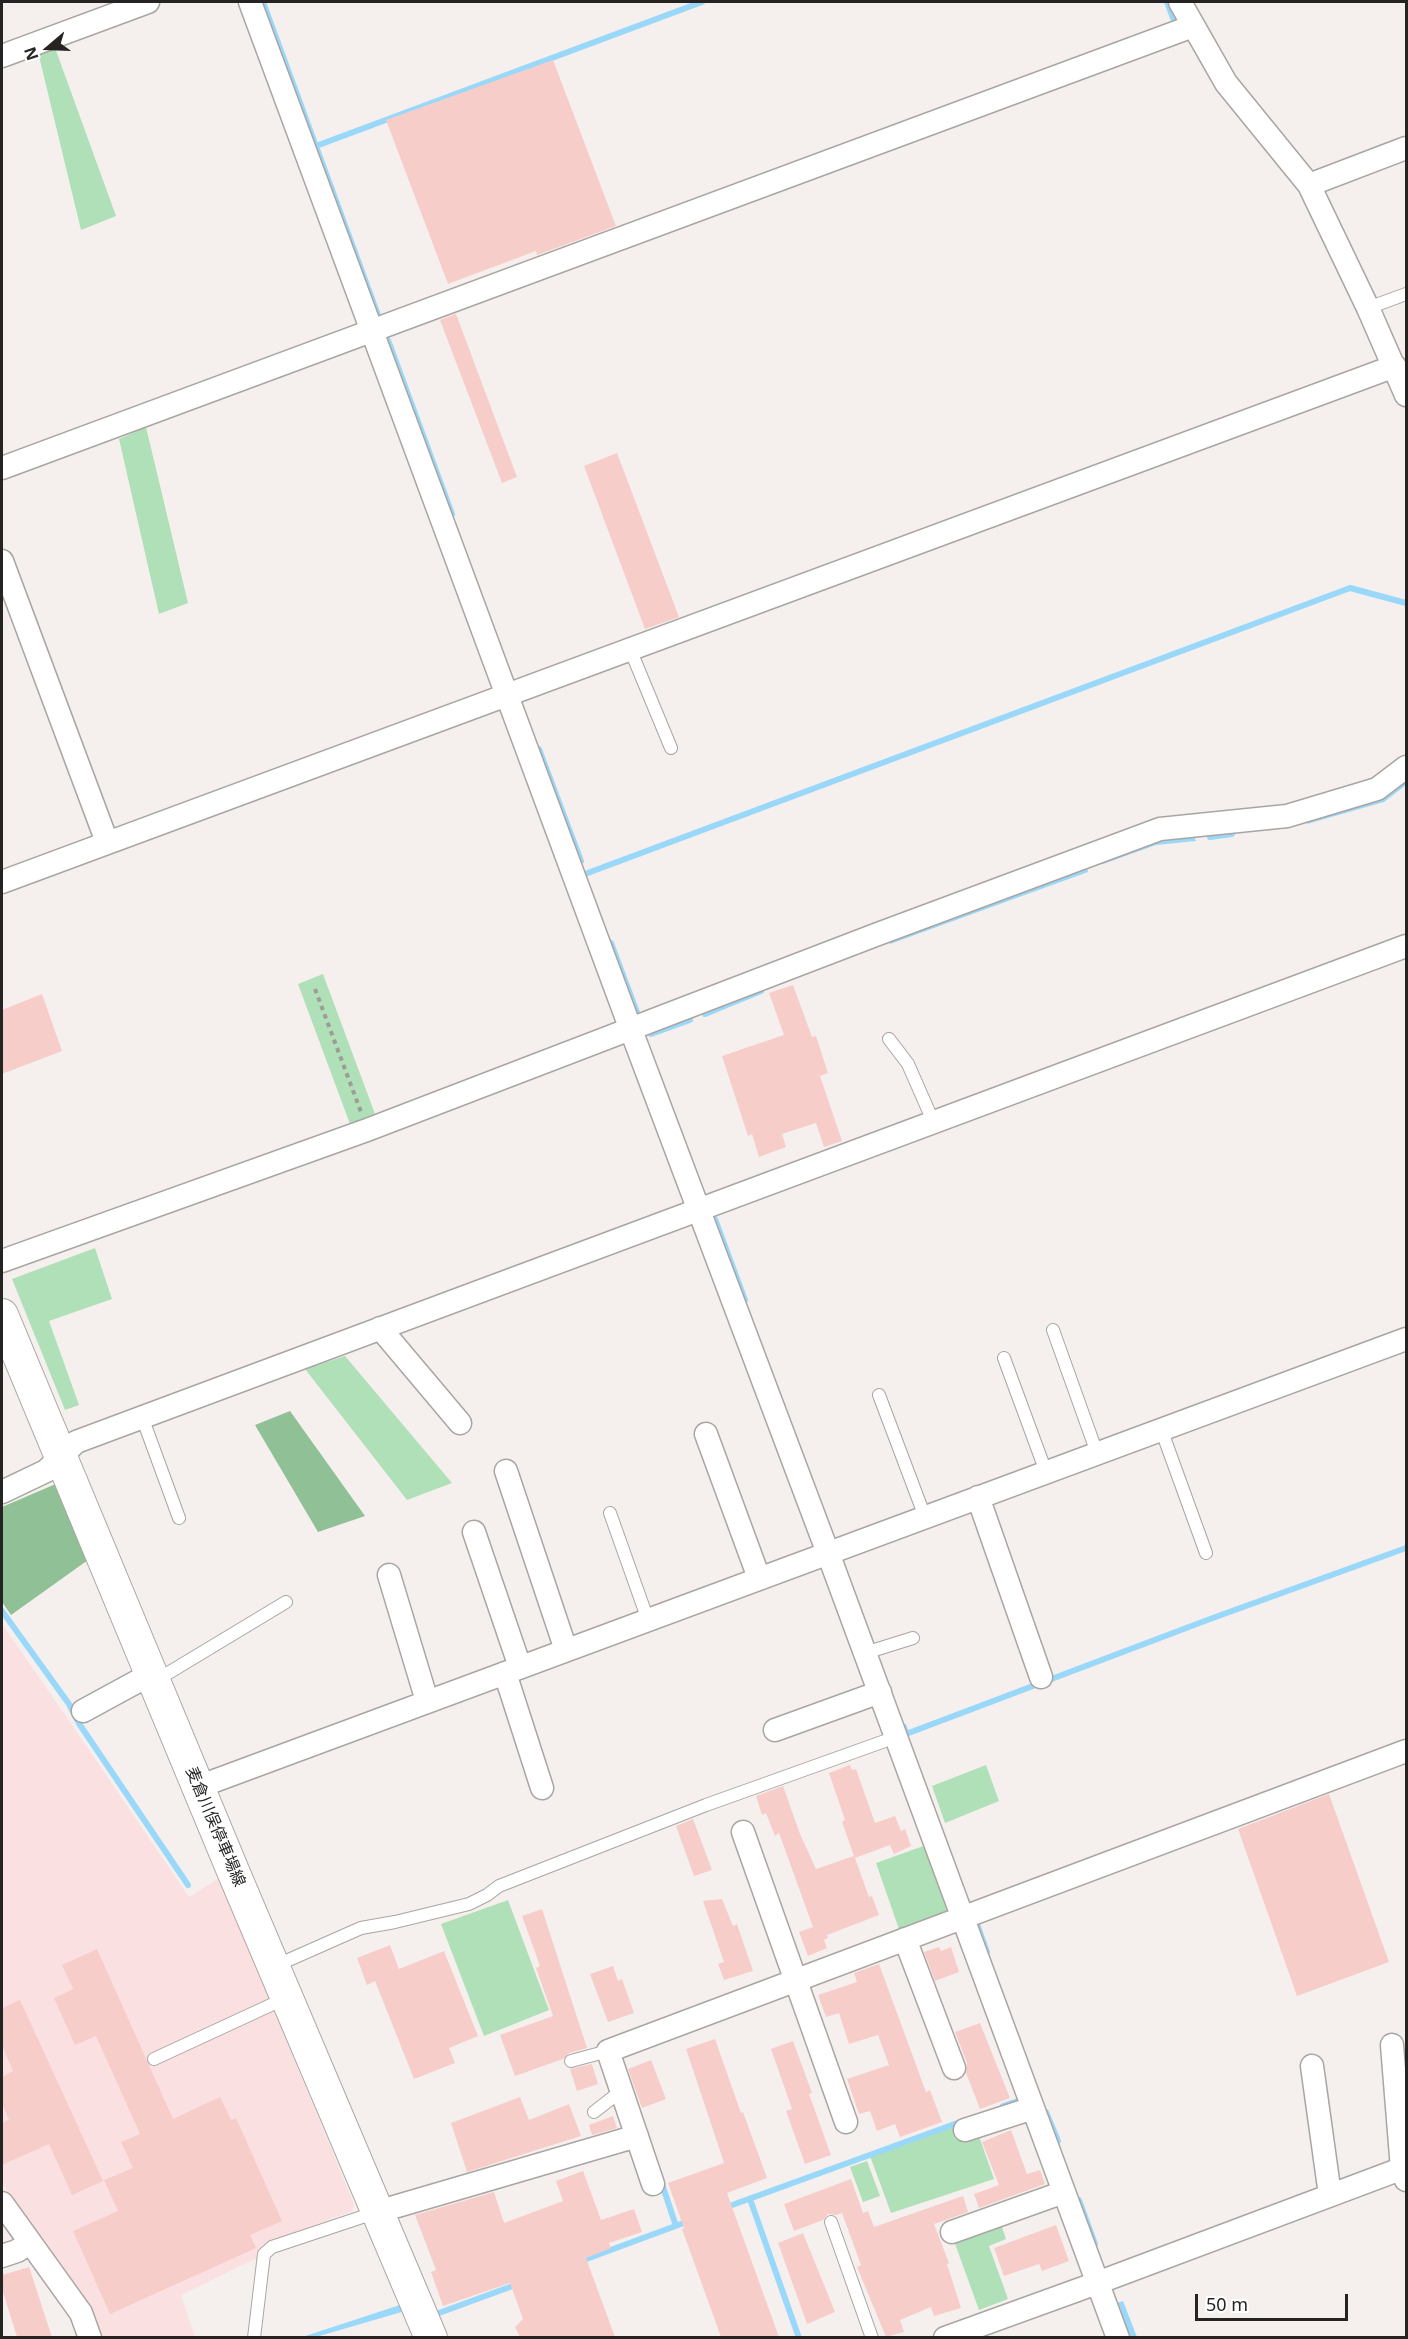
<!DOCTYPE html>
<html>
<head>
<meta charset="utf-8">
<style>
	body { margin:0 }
	#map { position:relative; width:1408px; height:2339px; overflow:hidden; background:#f5f0ed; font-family:"Noto Sans",sans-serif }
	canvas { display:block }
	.frame { position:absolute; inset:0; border:3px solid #252423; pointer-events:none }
	.north { position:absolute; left:18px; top:18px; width:60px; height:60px; -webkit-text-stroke:4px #fff; paint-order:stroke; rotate:251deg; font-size:16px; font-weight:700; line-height:24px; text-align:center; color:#252423 }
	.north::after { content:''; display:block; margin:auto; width:21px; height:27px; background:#252423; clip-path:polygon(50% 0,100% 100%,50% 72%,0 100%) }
	.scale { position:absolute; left:1195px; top:2294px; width:153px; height:27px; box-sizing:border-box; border:3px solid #252423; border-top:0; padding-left:8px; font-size:18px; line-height:21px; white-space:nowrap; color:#252423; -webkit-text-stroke:4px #fff; paint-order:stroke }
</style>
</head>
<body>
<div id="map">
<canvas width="1408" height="2339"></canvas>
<div class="frame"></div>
<div class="north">N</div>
<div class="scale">50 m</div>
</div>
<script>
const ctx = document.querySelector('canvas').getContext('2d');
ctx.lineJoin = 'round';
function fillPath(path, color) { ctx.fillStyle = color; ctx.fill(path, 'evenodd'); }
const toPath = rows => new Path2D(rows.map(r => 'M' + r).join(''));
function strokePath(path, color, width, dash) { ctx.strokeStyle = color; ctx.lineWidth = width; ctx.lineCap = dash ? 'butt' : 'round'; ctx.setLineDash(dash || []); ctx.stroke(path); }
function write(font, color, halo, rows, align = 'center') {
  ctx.font = font + ' "Noto Sans","Noto Sans JP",sans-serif'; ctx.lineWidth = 5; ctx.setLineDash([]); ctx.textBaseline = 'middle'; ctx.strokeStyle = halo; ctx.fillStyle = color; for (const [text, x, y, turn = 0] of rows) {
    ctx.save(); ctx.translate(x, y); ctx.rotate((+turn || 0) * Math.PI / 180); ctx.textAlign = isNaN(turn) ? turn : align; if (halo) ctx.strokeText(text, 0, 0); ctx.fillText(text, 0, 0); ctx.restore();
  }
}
fillPath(toPath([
	[2,1624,70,1722,189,1897,219,1878,354,2204,352,2211,262,2245,257,2258,181,2295,195,2337,98,2337,87,2311,2,2183]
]), '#fbe0e1');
fillPath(toPath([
	[54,45,116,216,81,230,38,52],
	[146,427,188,603,159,614,119,439],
	[323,974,375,1114,350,1124,298,984],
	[95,1248,112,1299,49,1321,79,1405,65,1410,12,1279],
	[345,1356,452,1483,407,1500,305,1369],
	[986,1765,999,1801,945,1823,932,1786],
	[929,1844,952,1910,901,1935,876,1863],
	[508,1900,549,2010,484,2036,441,1924],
	[973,2119,994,2179,891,2213,870,2156],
	[867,2161,880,2196,863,2202,850,2167],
	[1001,2224,1006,2239,989,2246,1008,2299,979,2310,954,2241]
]), '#b0e0b7');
fillPath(toPath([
	[290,1411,365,1516,318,1532,255,1425],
	[58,1483,88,1560,11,1615,2,1602,2,1507]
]), '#8fc096');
fillPath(toPath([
	[1406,780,1406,785,1384,802,1307,824,1306,820],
	[1194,835,1196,841,1156,845,1103,864,1102,858,1157,839],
	[1087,867,1088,872,890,944,888,938],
	[1123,2301,1137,2337,1130,2337,1117,2303],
	[403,2304,405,2311,316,2337,299,2338]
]), '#9ad8fa');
strokePath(toPath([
	[263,2,378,315],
	[1167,2,1173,18],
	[316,146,702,2],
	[388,340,452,514],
	[539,749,581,861],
	[1210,837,1232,834],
	[585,874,1350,588,1406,603],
	[611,943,638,1015],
	[705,1014,761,991],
	[651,1034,690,1020],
	[715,1219,745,1300],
	[2,1611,69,1704,80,1725,188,1885],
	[904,1727,906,1734,1210,1619,1406,1548],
	[977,1924,987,1952],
	[1003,2106,1018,2101],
	[1046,2112,1058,2141],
	[661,2181,676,2226],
	[750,2199,799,2338],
	[1079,2200,1095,2244],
	[724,2208,963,2121],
	[581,2261,689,2221],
	[439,2313,518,2284]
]), '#9ad8fa', 6);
fillPath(toPath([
	[553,60,616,226,537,255,536,251,448,284,386,120],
	[456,314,517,477,502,483,440,320],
	[617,453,679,617,645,629,584,466],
	[793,985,812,1037,816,1036,828,1073,820,1076,842,1141,824,1147,816,1123,782,1134,786,1147,759,1157,752,1134,748,1136,722,1056,784,1035,769,993],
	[42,994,62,1051,2,1074,2,1010],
	[850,1765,852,1770,856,1769,875,1823,895,1816,901,1831,905,1829,911,1846,894,1854,890,1845,855,1858,869,1897,872,1896,879,1915,827,1935,828,1938,824,1940,827,1948,808,1956,799,1932,813,1927,779,1833,775,1836,766,1813,762,1815,756,1796,783,1786,800,1834,816,1869,854,1856,842,1822,845,1820,829,1773],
	[1329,1794,1389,1962,1297,1996,1238,1829],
	[693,1819,712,1870,694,1876,676,1826],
	[722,1899,733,1926,737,1924,753,1971,724,1980,718,1964,724,1962,703,1901],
	[542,1909,587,2048,569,2053,563,2059,515,2076,500,2035,553,2016,536,1968,540,1966,522,1916],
	[390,1945,399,1969,444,1951,478,2036,449,2048,455,2063,414,2079,375,1981,367,1985,357,1958],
	[939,1947,941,1951,951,1947,959,1972,935,1981,924,1952],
	[97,1949,173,2119,220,2097,231,2120,236,2118,282,2221,250,2235,256,2248,110,2314,73,2231,118,2211,104,2180,133,2168,121,2142,140,2134,96,2036,75,2045,54,1998,73,1989,62,1965],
	[879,1964,926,2092,930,2090,942,2122,900,2137,895,2124,877,2131,870,2111,859,2114,847,2079,889,2065,878,2035,849,2044,839,2013,826,2017,818,1995,857,1982,854,1973],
	[613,1966,618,1981,622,1979,634,2013,608,2022,590,1974],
	[20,2000,103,2181,72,2195,49,2144,2,2165,2,2123,9,2120,2,2104,2,2077,13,2071,2,2045,2,2008],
	[980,2023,1010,2098,980,2109,966,2073,967,2063,955,2032],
	[715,2039,741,2113,743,2112,767,2178,727,2193,779,2337,721,2337,682,2229,684,2228,668,2183,724,2163,686,2049],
	[793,2041,812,2093,809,2094,831,2155,805,2164,786,2111,792,2109,771,2049],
	[651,2060,666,2099,642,2108,628,2069],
	[592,2064,598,2084,577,2091,570,2069],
	[520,2097,529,2120,569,2104,581,2136,467,2172,451,2123],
	[613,2116,617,2128,592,2135,589,2125],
	[1011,2130,1027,2174,1040,2170,1045,2184,979,2208,974,2194,999,2185,982,2142],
	[583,2171,601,2220,634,2209,642,2232,609,2243,611,2248,586,2258,615,2337,520,2337,515,2327,523,2319,510,2283,443,2306,431,2272,436,2270,415,2215,494,2192,504,2223,563,2201,556,2181],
	[851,2179,863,2213,868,2211,874,2227,963,2196,968,2212,934,2224,949,2263,947,2264,961,2308,934,2316,931,2307,900,2320,904,2332,886,2337,857,2267,861,2265,842,2213,836,2215,828,2214,823,2220,794,2231,784,2204],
	[1056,2225,1069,2261,1042,2271,1039,2264,1004,2276,994,2248],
	[803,2233,835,2312,807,2324,778,2243],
	[29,2267,52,2337,17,2337,2,2289,2,2275]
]), '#f7cdca');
const service = toPath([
	[1368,308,1406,294],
	[630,649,671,748],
	[889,1039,908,1064,933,1121],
	[1053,1330,1097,1453],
	[1004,1358,1046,1472],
	[879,1395,925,1517],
	[142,1417,179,1518],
	[1161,1429,1206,1553],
	[610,1513,648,1620],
	[865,1653,913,1638],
	[155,1681,286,1602],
	[275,1966,361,1928,395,1922,469,1904,487,1895,499,1886,706,1805,896,1737],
	[154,2059,286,1998],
	[571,2061,608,2051],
	[594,2112,621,2091],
	[831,2222,872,2338],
	[254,2338,264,2254,272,2247,377,2212]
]);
const minor = toPath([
	[250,2,631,1030,828,1553,1118,2338],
	[1180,2,1226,83,1309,185,1368,308,1406,395],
	[2,56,148,2],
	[1309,185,1406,148],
	[2,468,1193,26],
	[2,561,107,842],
	[2,882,1395,366],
	[2,1261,367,1130,878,934,1160,829,1287,816,1377,789,1406,767],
	[380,1328,460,1423],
	[706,1434,759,1578],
	[506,1471,566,1650],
	[2,1492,46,1471,76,1442,1406,946],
	[978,1497,1041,1677],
	[474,1532,520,1667],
	[389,1575,427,1701],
	[505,1673,542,1788],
	[83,1711,151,1674],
	[775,1730,880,1692],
	[198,1787,1406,1339],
	[743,1832,846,2122],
	[905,1939,954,2068],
	[1392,2045,1402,2169,1406,2180],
	[1312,2066,1330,2195],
	[965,2130,1033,2108],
	[653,2184,608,2051,1406,1751],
	[2,2203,81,2313,90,2338],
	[377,2212,637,2136],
	[952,2232,1064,2192],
	[2,2256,17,2251,29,2243],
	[945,2338,1097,2283,1406,2167]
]);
const secondary = toPath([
	[2,1315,233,1871,431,2338]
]);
strokePath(service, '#a9a5a2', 14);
strokePath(minor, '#a9a5a2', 25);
strokePath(secondary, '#a9a5a2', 34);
strokePath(toPath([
	[315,989,361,1112]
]), '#9e9b99', 4, [4.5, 4.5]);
strokePath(service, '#fff', 12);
strokePath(minor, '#fff', 22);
strokePath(secondary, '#fff', 32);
write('16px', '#252423', '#fff', [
	["麦倉川俣停車場線",215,1827,67]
]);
</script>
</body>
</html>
